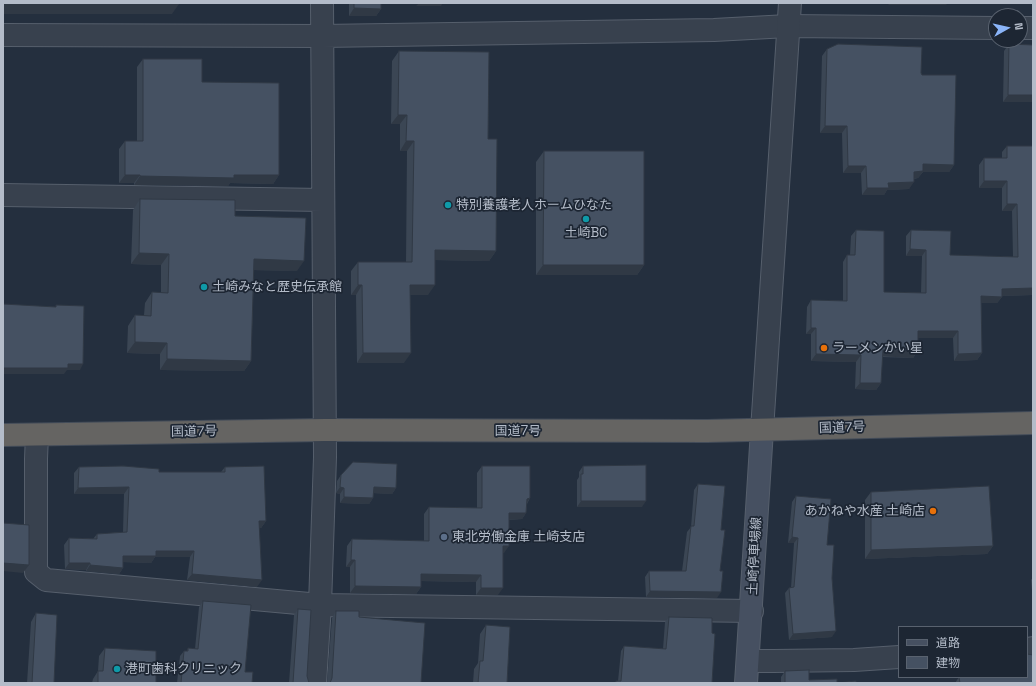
<!DOCTYPE html>
<html>
<head>
<meta charset="utf-8">
<style>
	body { margin:0 }
	#map { position:relative; width:1036px; height:686px; overflow:hidden; background:#242f3e; font-family:"Space Grotesk","Noto Sans JP",sans-serif }
	canvas { display:block }
	.frame { position:absolute; inset:0; border:4px solid #b4bcc9; pointer-events:none }
	.legend { position:absolute; left:898px; top:626px; width:130px; height:52px; box-sizing:border-box; background:#1d2633; border:1px solid #59626f; margin:0; padding:5px 7px; list-style:none; font-size:12px; color:#b4bcc9 }
	.legend li { display:flex; align-items:center; gap:8px; height:20px }
	.legend b { width:20px; border:1px solid #59626f }
	.north { position:absolute; left:988px; top:8px; width:40px; height:40px; box-sizing:border-box; background:#1d2633; border:1px solid #59626f; border-radius:50%; rotate:82deg; font-size:11px; font-weight:700; line-height:16px; text-align:center; color:#b4bcc9 }
	.north::after { content:''; display:block; margin:auto; width:14px; height:18px; background:#8ab4f8; clip-path:polygon(50% 0,100% 100%,50% 72%,0 100%) }
</style>
</head>
<body>
<div id="map">
<canvas width="1036" height="686"></canvas>
<div class="frame"></div>
<ul class="legend">
<li><b style="height:5px;background:#465061"></b>道路</li>
<li><b style="height:11px;background:#455162"></b>建物</li>
</ul>
<div class="north">N</div>
</div>
<script>
const ctx = document.querySelector('canvas').getContext('2d');
ctx.lineJoin = 'round';
const toPath = rows => new Path2D(rows.map(r => 'M' + r).join(''));
function strokePath(path, color, width, dash) { ctx.strokeStyle = color; ctx.lineWidth = width; ctx.lineCap = dash ? 'butt' : 'round'; ctx.setLineDash(dash || []); ctx.stroke(path); }
function fillPath(path, color) { ctx.fillStyle = color; ctx.fill(path, 'evenodd'); }
function write(font, color, halo, rows, align = 'center') {
  ctx.font = font + ' "Space Grotesk","Noto Sans JP",sans-serif'; ctx.lineWidth = 3.5; ctx.setLineDash([]); ctx.textBaseline = 'middle'; ctx.strokeStyle = halo; ctx.fillStyle = color; for (const [text, x, y, turn = 0] of rows) {
    ctx.save(); ctx.translate(x, y); ctx.rotate((+turn || 0) * Math.PI / 180); ctx.textAlign = isNaN(turn) ? turn : align; if (halo) ctx.strokeText(text, 0, 0); ctx.fillText(text, 0, 0); ctx.restore();
  }
}
const minor = toPath([
	[1020,28,1033,28],
	[3,35,322,36,714,30,788,26,996,28],
	[3,195,323,200],
	[37,435,36,459,36,572,46,580,320,605,752,611],
	[1027,649,1033,648],
	[748,661,773,661,854,660,899,657],
	[315,683,320,605,325,457,322,3]
]);
const tertiary = toPath([
	[762,430,790,3]
]);
const secondary = toPath([
	[746,683,762,430]
]);
const trunk = toPath([
	[3,435,325,430,707,431,1033,423]
]);
strokePath(minor, '#565f6c', 24);
strokePath(tertiary, '#565f6c', 24);
strokePath(secondary, '#565f6c', 24);
strokePath(trunk, '#434c59', 24);
strokePath(minor, '#38414e', 22);
strokePath(tertiary, '#38414e', 22);
strokePath(secondary, '#465061', 22);
strokePath(trunk, '#656462', 22);
fillPath(toPath([
	[349,3,381,3,381,9,376,16,349,16],
	[1009,44,1033,102,1003,102,1004,51],
	[827,49,921,73,954,165,949,172,923,172,918,178,914,179,909,189,887,190,884,195,862,195,861,173,843,173,842,133,820,133,822,56],
	[399,51,488,139,496,251,489,261,435,260,428,295,410,295,404,363,357,363,356,295,351,295,351,271,358,262,406,262,407,151,400,151,400,124,391,124,392,61],
	[143,59,202,82,279,175,273,184,230,183,228,186,134,185,134,183,119,183,119,149,125,141,137,141,137,67],
	[1007,146,1033,146,1033,295,1002,296,1002,297,997,303,981,303,982,353,977,360,954,361,953,338,918,338,918,351,913,358,882,357,881,383,876,390,855,389,856,362,811,361,811,334,806,334,807,307,811,300,843,301,843,262,847,255,850,255,851,236,856,230,884,292,921,293,922,256,906,256,906,236,911,230,950,255,1013,257,1012,211,1002,211,1002,188,979,188,979,165,984,158,1002,158,1002,152],
	[544,151,644,265,637,275,536,275,536,162],
	[140,199,235,216,297,271,254,270,251,361,244,371,160,370,160,354,127,353,128,326,135,315,144,315,145,303,152,292,161,293,161,265,131,264,133,210],
	[482,466,530,498,527,504,526,513,522,519,509,520,504,553,503,553,498,595,476,595,476,582,421,581,421,587,416,594,350,593,350,567,346,567,347,546,352,539,424,541,424,514,429,507,477,508,477,473],
	[583,466,642,507,577,507,577,480,579,477,579,472],
	[79,467,159,472,221,472,225,467,266,521,261,528,259,528,257,587,187,580,190,557,155,557,151,563,123,562,123,568,119,574,86,571,86,570,65,569,64,545,69,538,93,539,97,534,123,532,124,494,74,494,74,473],
	[341,475,396,488,392,494,373,493,373,498,369,504,340,503,340,494,336,493,337,481],
	[698,484,721,530,720,571,717,598,646,597,645,577,649,571,682,571,687,532,691,527,694,490],
	[871,492,993,546,987,554,865,559,865,500],
	[796,496,827,545,832,578,832,637,789,640,785,593,789,588,791,588,794,543,788,543,792,502],
	[1033,577,1033,601,1031,580],
	[203,601,245,672,252,683,177,683,180,656,184,651,187,651,188,648,195,649,199,607],
	[298,609,307,676,309,683,289,683,294,615],
	[336,611,359,617,421,683,327,683,332,618],
	[36,613,54,683,27,683,31,622],
	[669,617,712,683,615,683,616,681,618,681,621,651,624,646,663,649,665,622],
	[486,625,507,683,473,683,474,669,478,663,480,634],
	[105,648,156,683,92,683,93,679,98,671,99,656],
	[785,671,809,680,837,683,856,683,781,683,781,677],
	[959,677,1027,677,1033,683,955,683]
]), '#3b4654');
fillPath(toPath([
	[3,3,179,4,172,14,3,14],
	[419,3,443,3,441,6,416,6],
	[890,3,948,3,946,5,888,5],
	[354,8,381,9,376,16,349,16],
	[1008,95,1033,95,1033,102,1003,102],
	[398,115,407,115,400,124,391,124],
	[825,126,847,126,842,133,820,133],
	[406,141,414,141,407,151,400,151],
	[923,164,954,165,949,172,923,172,918,178,909,179,914,172],
	[848,166,866,166,861,173,843,173],
	[125,175,140,175,134,183,119,183],
	[234,175,279,175,273,184,230,183,228,186,134,185,140,176],
	[984,181,1007,181,1002,188,979,188],
	[914,182,909,189,887,190,884,195,862,195,867,188,888,183],
	[1007,204,1017,204,1012,211,1002,211],
	[910,249,926,250,922,256,906,256],
	[435,250,496,251,489,261,428,260],
	[139,253,169,254,161,265,131,264],
	[254,259,304,261,297,271,247,270],
	[543,265,644,265,637,275,536,275],
	[358,285,362,285,356,295,351,295],
	[410,285,435,285,428,295,403,295],
	[1033,288,1033,295,998,296,1002,289],
	[981,296,1002,297,997,303,976,303],
	[811,328,816,328,811,334,806,334],
	[918,331,958,331,953,338,914,338],
	[135,342,167,343,160,354,127,353],
	[883,350,918,351,913,358,878,356],
	[363,353,411,353,404,363,357,363],
	[982,353,977,360,954,361,958,354],
	[816,354,861,355,856,362,811,361],
	[167,359,251,361,244,371,160,370],
	[68,364,83,364,80,370,67,370,64,374,3,374,3,368],
	[860,383,881,383,876,390,855,389],
	[129,487,124,494,74,494,78,488],
	[340,487,344,488,340,494,336,493],
	[374,487,396,488,392,494,370,493],
	[344,497,373,498,369,504,340,503],
	[530,498,525,505,527,499],
	[581,501,646,501,642,507,577,507],
	[509,513,526,513,522,519,504,520],
	[259,521,266,521,261,528,255,528],
	[792,537,798,538,794,543,788,543],
	[503,546,509,546,504,553,498,553],
	[993,546,987,554,865,559,871,550],
	[156,551,194,551,190,557,155,557,151,563,119,562,123,556],
	[351,560,355,560,350,567,346,567],
	[3,563,29,565,23,573,3,571],
	[69,563,90,563,86,570,65,569],
	[90,565,123,568,119,574,86,571],
	[192,574,262,580,257,587,187,580],
	[421,574,481,575,476,582,416,581],
	[355,586,421,587,416,594,350,593],
	[481,588,503,588,498,595,476,595],
	[650,591,721,592,717,598,646,597],
	[836,631,832,637,789,640,793,634]
]), '#303945');
const building = toPath([
	[3,3,179,3,179,4,3,3],
	[354,3,381,3,381,9,354,8,354,3],
	[838,44,922,47,921,73,922,75,956,75,954,165,923,164,923,171,914,172,914,182,888,183,889,188,867,188,866,166,848,166,847,126,825,126,827,49,838,44],
	[1009,44,1033,45,1033,95,1008,95,1009,44],
	[399,51,489,52,488,139,497,139,496,251,435,250,435,285,410,285,411,353,363,353,362,285,358,285,358,262,412,262,414,141,406,141,407,115,398,115,399,51],
	[143,59,202,59,202,82,279,83,279,175,234,175,234,178,140,176,140,175,125,175,125,141,143,141,143,59],
	[1007,146,1033,146,1033,288,1002,289,1002,297,981,296,982,353,958,354,958,331,918,331,918,351,883,350,881,383,860,383,861,355,816,354,816,328,811,328,811,300,847,301,847,255,855,255,856,230,884,231,884,292,926,293,926,250,910,249,911,230,951,231,950,255,1018,257,1017,204,1007,204,1007,181,984,181,984,158,1007,158,1007,146],
	[544,151,644,151,644,265,543,265,544,151],
	[140,199,235,200,235,216,306,218,304,261,254,259,251,361,167,359,167,343,135,342,135,315,151,316,152,292,168,293,169,254,139,253,140,199],
	[3,304,56,307,56,305,84,306,83,364,68,364,68,368,3,368,3,304],
	[353,462,397,464,396,488,374,487,373,498,344,497,344,488,340,487,341,475,353,462],
	[646,465,646,501,581,501,581,474,583,474,583,466,646,465],
	[123,466,159,469,159,472,225,472,225,467,264,466,266,521,259,521,262,580,192,574,194,551,156,551,156,556,123,556,123,568,90,565,90,563,69,563,69,538,97,539,97,534,127,532,129,487,78,488,79,467,123,466],
	[482,466,530,466,530,498,527,499,526,513,509,513,509,546,503,546,503,588,481,588,481,575,421,574,421,587,355,586,355,560,351,560,352,539,429,541,429,507,482,508,482,466],
	[698,484,725,486,721,530,725,530,720,571,723,571,721,592,650,591,649,571,686,571,691,526,694,526,698,484],
	[989,486,993,546,871,550,871,492,989,486],
	[796,496,831,499,827,545,834,545,832,578,836,631,793,634,789,588,794,587,798,538,792,537,796,496],
	[3,523,29,525,29,565,3,563,3,523],
	[203,601,251,605,245,672,253,672,252,683,181,683,184,651,188,651,188,648,198,649,203,601],
	[298,609,311,610,307,676,309,683,293,683,298,609],
	[336,611,359,611,359,617,425,623,421,683,330,683,332,678,336,611],
	[36,613,57,615,54,683,32,683,36,613],
	[669,617,712,618,712,633,715,634,712,683,616,683,616,681,621,681,624,646,666,649,669,617],
	[486,625,510,627,507,683,478,683,480,661,483,661,486,625],
	[105,648,156,651,156,683,98,683,98,671,103,671,105,648],
	[1027,654,1033,655,1033,683,960,683,959,677,1027,677,1027,654],
	[809,670,809,680,837,679,837,683,856,681,856,683,785,683,785,671,809,670]
]);
fillPath(building, '#455162');
strokePath(building, '#303945', 1);
for (const [x, y, r, color] of [
	[448,205,4,"#0f9aa8"],
	[586,219,4,"#0f9aa8"],
	[204,287,4,"#0f9aa8"],
	[824,348,4,"#e8710a"],
	[933,511,4,"#e8710a"],
	[444,537,4,"#5c6f8a"],
	[117,669,4,"#0f9aa8"]
]) { const dot = new Path2D(); dot.arc(x, y, r, 0, 2 * Math.PI); ctx.fillStyle = color; ctx.fill(dot); strokePath(dot, '#1d2633', 1.5); }
write('13px', '#b4bcc9', '#1d2633', [
	["特別養護老人ホームひなた",456,205],
	["土崎BC",586,233,"center"],
	["土崎みなと歴史伝承館",212,287],
	["ラーメンかい星",832,348],
	["あかねや水産 土崎店",925,511,"right"],
	["東北労働金庫 土崎支店",452,537],
	["港町歯科クリニック",125,669]
], 'left');
write('13px', '#b4bcc9', '#1d2633', [
	["国道7号",842,428,-2],
	["国道7号",518,431],
	["国道7号",194,432,-1],
	["土崎停車場線",755,556,-87]
]);
</script>
</body>
</html>
